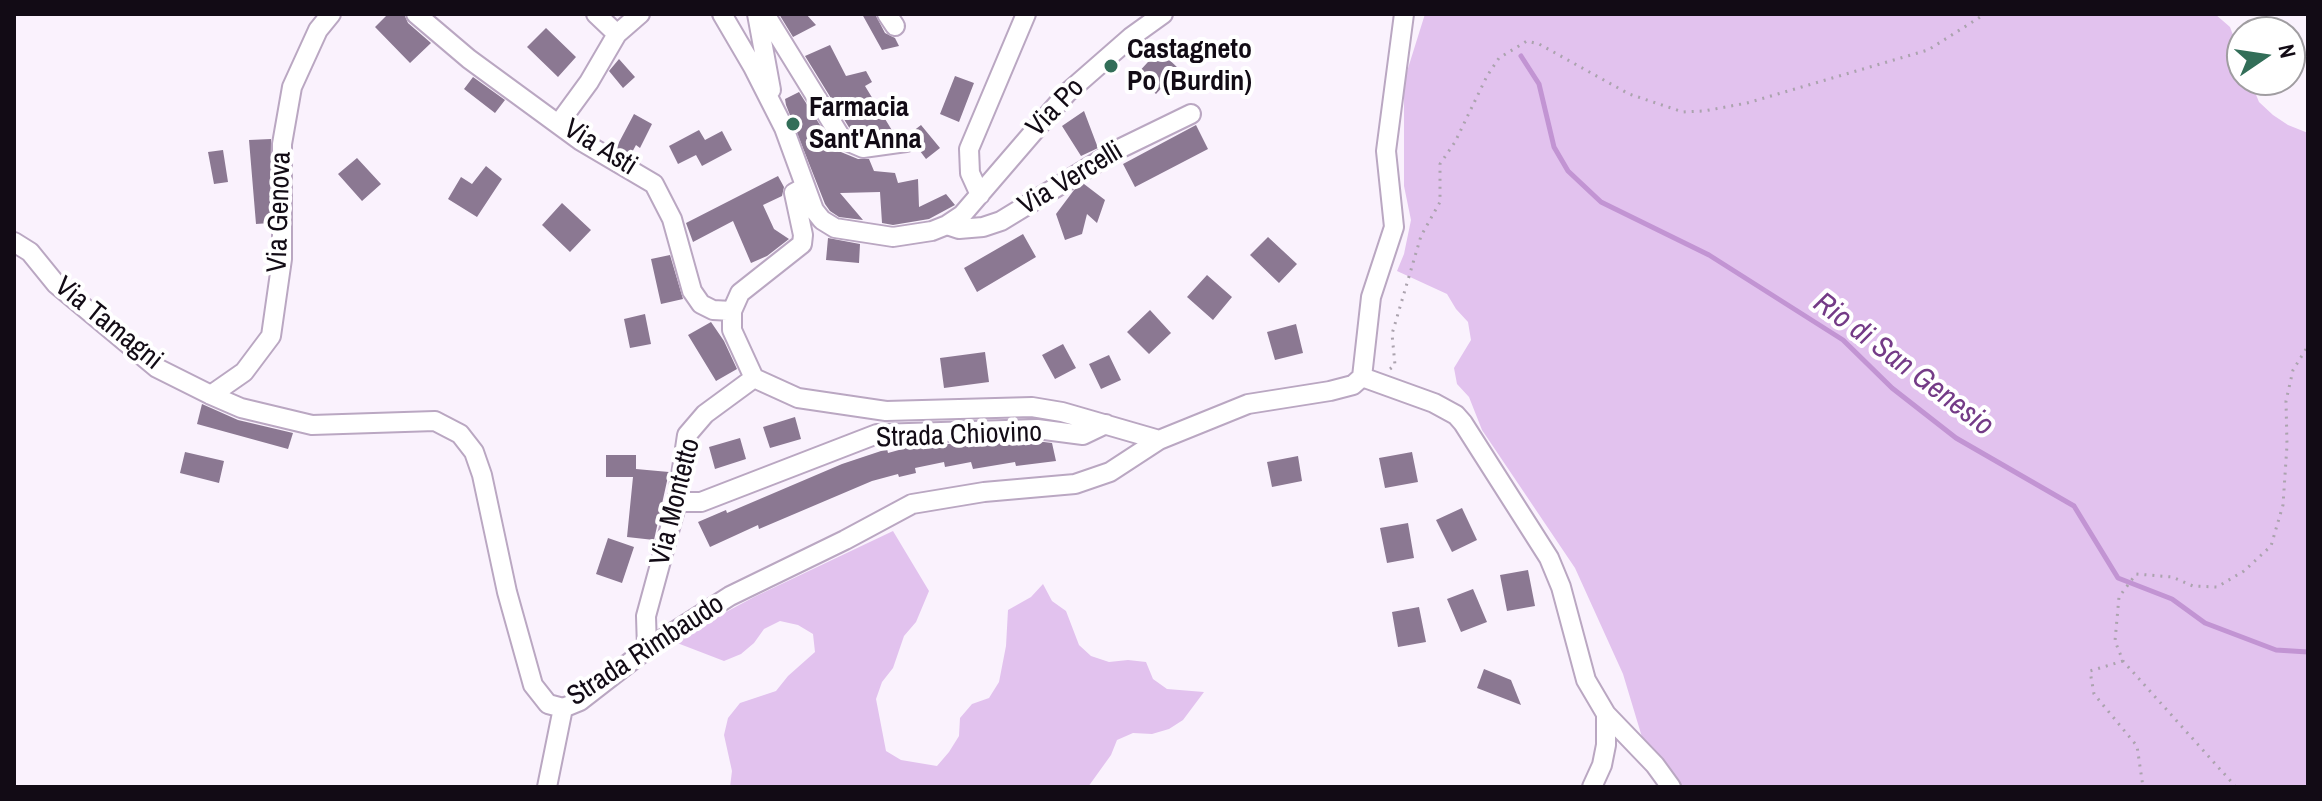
<!DOCTYPE html>
<html>
<head>
<meta charset="utf-8">
<style>
	body { margin:0 }
	#map { position:relative; width:2322px; height:801px; overflow:hidden; background:#faf2fd; font-family:"Archivo Narrow",sans-serif }
	canvas { display:block }
	.frame { position:absolute; inset:0; border:16px solid #120b15; pointer-events:none }
	.north { position:absolute; left:2226px; top:16px; width:80px; height:80px; box-sizing:border-box; background:#fff; border:2px solid #a09da1; border-radius:50%; rotate:77deg; font-size:22px; font-weight:700; line-height:32px; text-align:center; color:#120b15 }
	.north::after { content:''; display:block; margin:auto; width:28px; height:36px; background:#326e58; clip-path:polygon(50% 0,100% 100%,50% 72%,0 100%) }
</style>
</head>
<body>
<div id="map">
<canvas width="2322" height="801"></canvas>
<div class="frame"></div>
<div class="north">N</div>
</div>
<script>
const ctx = document.querySelector('canvas').getContext('2d');
ctx.lineJoin = 'round';
function fillPath(path, color) { ctx.fillStyle = color; ctx.fill(path, 'evenodd'); }
const toPath = rows => new Path2D(rows.map(r => 'M' + r).join(''));
function strokePath(path, color, width, dash) { ctx.strokeStyle = color; ctx.lineWidth = width; ctx.lineCap = dash ? 'butt' : 'round'; ctx.setLineDash(dash || []); ctx.stroke(path); }
function write(font, color, halo, rows, align = 'center') {
  ctx.font = font + ' "Archivo Narrow",sans-serif'; ctx.lineWidth = 8; ctx.setLineDash([]); ctx.textBaseline = 'middle'; ctx.strokeStyle = halo; ctx.fillStyle = color; for (const [text, x, y, turn = 0] of rows) {
    ctx.save(); ctx.translate(x, y); ctx.rotate((+turn || 0) * Math.PI / 180); ctx.textAlign = isNaN(turn) ? turn : align; if (halo) ctx.strokeText(text, 0, 0); ctx.fillText(text, 0, 0); ctx.restore();
  }
}
fillPath(toPath([
	[1425,14,2215,14,2230,27,2242,59,2242,80,2250,80,2259,102,2273,115,2288,125,2308,133,2308,787,1657,787,1623,674,1575,568,1482,430,1469,397,1457,384,1454,368,1471,340,1468,322,1456,309,1447,294,1397,271,1404,254,1411,220,1404,186,1404,81],
	[893,531,929,591,916,622,904,636,893,668,882,682,876,699,886,751,901,760,937,766,949,752,959,736,960,718,972,704,989,698,999,682,1006,646,1008,610,1031,597,1043,584,1052,601,1066,611,1079,645,1091,656,1109,662,1128,660,1146,662,1153,679,1167,689,1204,692,1183,720,1169,729,1152,734,1133,733,1117,740,1111,755,1088,787,730,787,732,771,724,735,728,718,740,703,776,691,788,676,815,652,813,634,798,625,780,621,764,629,754,643,741,654,724,661,672,641,754,597]
]), '#e2c2ee');
strokePath(toPath([
	[1521,56,1539,84,1554,147,1568,171,1601,202,1709,255,1843,340,1892,388,1956,438,2074,506,2118,578,2172,599,2205,623,2276,650,2308,652]
]), '#c294d3', 5);
fillPath(toPath([
	[388,14,404,14,408,23,431,43,410,63,375,27],
	[779,14,806,14,816,25,793,37],
	[862,14,875,14,885,33,895,38,899,46,882,50],
	[546,28,576,57,558,77,527,47],
	[830,45,846,76,866,71,872,82,865,86,893,132,865,136,850,129,805,56],
	[1159,50,1179,69,1156,94,1136,75],
	[619,59,635,77,623,88,609,71],
	[955,76,974,83,959,122,940,114],
	[473,77,505,100,495,113,464,89],
	[799,92,836,150,858,159,869,159,874,171,895,173,898,183,918,179,919,207,946,194,955,205,929,219,893,225,882,223,880,192,840,193,863,220,839,217,830,211,825,204,786,105,785,99],
	[1084,111,1098,148,1081,156,1062,126],
	[634,114,652,124,640,148,636,145,630,156,616,148],
	[921,125,940,148,926,159,917,147,918,140,912,132],
	[1196,125,1208,149,1135,187,1123,164],
	[699,130,705,140,722,131,732,150,702,166,696,155,678,164,669,146],
	[271,139,270,223,256,224,249,140],
	[223,150,228,182,214,184,208,152],
	[357,158,381,184,362,201,338,174],
	[486,166,502,179,477,217,448,199,461,177,472,184],
	[778,176,784,187,782,196,763,205,774,229,789,239,767,256,751,263,733,221,693,242,686,223],
	[1084,184,1105,200,1097,223,1087,214,1082,234,1065,240,1056,214,1074,190],
	[562,203,591,230,570,252,542,225],
	[1023,234,1036,257,977,292,964,268],
	[1268,237,1297,264,1279,283,1250,255],
	[828,238,860,244,859,263,826,260],
	[670,255,683,299,661,304,651,259],
	[1207,275,1232,297,1213,320,1187,297],
	[1150,310,1171,333,1149,354,1127,332],
	[645,314,651,344,630,348,624,319],
	[711,322,724,341,737,369,716,381,688,335],
	[1296,324,1303,353,1275,360,1267,332],
	[1063,344,1076,368,1055,379,1042,355],
	[985,352,989,382,944,388,940,358],
	[1109,355,1121,380,1101,389,1089,364],
	[202,404,238,420,293,433,288,449,197,424],
	[795,417,801,439,770,448,763,427],
	[740,438,746,459,715,469,709,447],
	[1036,441,1052,443,1056,461,1016,466,1015,462,973,469,971,462,945,467,944,462,915,468,916,473,899,477,898,474,872,481,759,529,758,525,710,547,698,522,726,510,727,513,842,464,887,449,888,453,917,445],
	[185,452,224,461,219,483,180,473],
	[1412,452,1418,482,1385,488,1379,458],
	[606,455,636,455,636,469,669,472,654,540,627,537,633,477,606,477],
	[1298,456,1302,481,1272,487,1267,462],
	[1462,508,1477,540,1452,552,1436,520],
	[1408,523,1414,558,1387,563,1380,528],
	[608,538,634,547,622,583,596,574],
	[1528,570,1535,606,1507,611,1500,575],
	[1473,589,1487,622,1461,632,1447,599],
	[1419,607,1426,642,1398,647,1392,612],
	[1484,669,1511,680,1521,705,1477,688]
]), '#8b7892');
const minor = toPath([
	[416,14,469,59,581,141,654,184,672,219,692,291,701,304,713,310,732,311],
	[596,14,617,34],
	[722,14,753,67,784,128,814,210,822,220,835,228,893,237,932,231,947,225,962,215,1067,93,1131,37,1163,14],
	[757,14,771,90],
	[765,14,842,139,863,148,906,142],
	[887,14,895,26],
	[559,123,589,82,617,34,640,14],
	[980,195,970,173,969,149,1026,14],
	[947,225,959,229,983,227,1001,221,1119,149,1191,114],
	[14,242,30,252,56,284,157,368,211,395,241,408,312,425,435,421,460,434,474,452,482,475,507,592,533,685,548,704,563,708,580,701,647,649,730,596,845,540,912,504,984,492,1075,484,1110,472,1159,440,1248,404,1330,391,1353,385,1362,377,1371,297,1394,227,1386,151,1404,14],
	[1362,377,1434,403,1456,415,1463,423,1549,558,1561,587,1586,680,1606,714,1655,765,1671,787],
	[754,378,798,398,886,411,1032,407,1062,412,1159,440],
	[754,378,732,330,732,311,740,293,802,244,803,235,794,193,805,187],
	[211,395,244,372,271,336,282,259,282,144,292,87,318,30,331,14],
	[677,502,701,502,877,434,1037,429,1083,435,1106,424],
	[647,649,646,616,677,502,687,435,705,414,754,378],
	[547,787,563,708],
	[1592,787,1602,765,1606,745,1606,714]
]);
strokePath(minor, '#baa7c2', 22);
strokePath(toPath([
	[1390,369,1395,365,1392,334,1421,236,1440,202,1440,164,1455,142,1487,76,1499,58,1527,41,1539,44,1629,94,1683,112,1704,111,1747,103,1928,50,1985,14],
	[2123,661,2090,671,2094,694,2137,746,2143,787],
	[2236,787,2123,661,2115,641,2119,597,2136,574,2172,577,2193,586,2217,587,2244,571,2271,546,2283,505,2287,445,2286,401,2293,370,2308,346]
]), '#aba3ae', 3, [2, 6]);
strokePath(minor, '#fff', 18);
for (const [x, y, r, color] of [
	[1111,66,8,"#326e58"],
	[793,124,8,"#326e58"]
]) { const dot = new Path2D(); dot.arc(x, y, r, 0, 2 * Math.PI); ctx.fillStyle = color; ctx.fill(dot); strokePath(dot, '#fff', 3); }
write('bold 28px', '#120b15', '#fff', [
	["Castagneto",1127,50],
	["Po (Burdin)",1127,82],
	["Farmacia",809,108],
	["Sant'Anna",809,140]
], 'left');
write('28px', '#120b15', '#fff', [
	["Via Po",1056,108,-46],
	["Via Asti",600,148,32],
	["Via Vercelli",1071,179,-31],
	["Via Genova",280,212,-88],
	["Via Tamagni",108,324,39],
	["Strada Chiovino",959,436,-2],
	["Via Montetto",676,502,-76],
	["Strada Rimbaudo",646,651,-33]
]);
write('italic 30px', '#743b87', '#fff', [
	["Rio di San Genesio",1903,365,37]
]);
</script>
</body>
</html>
